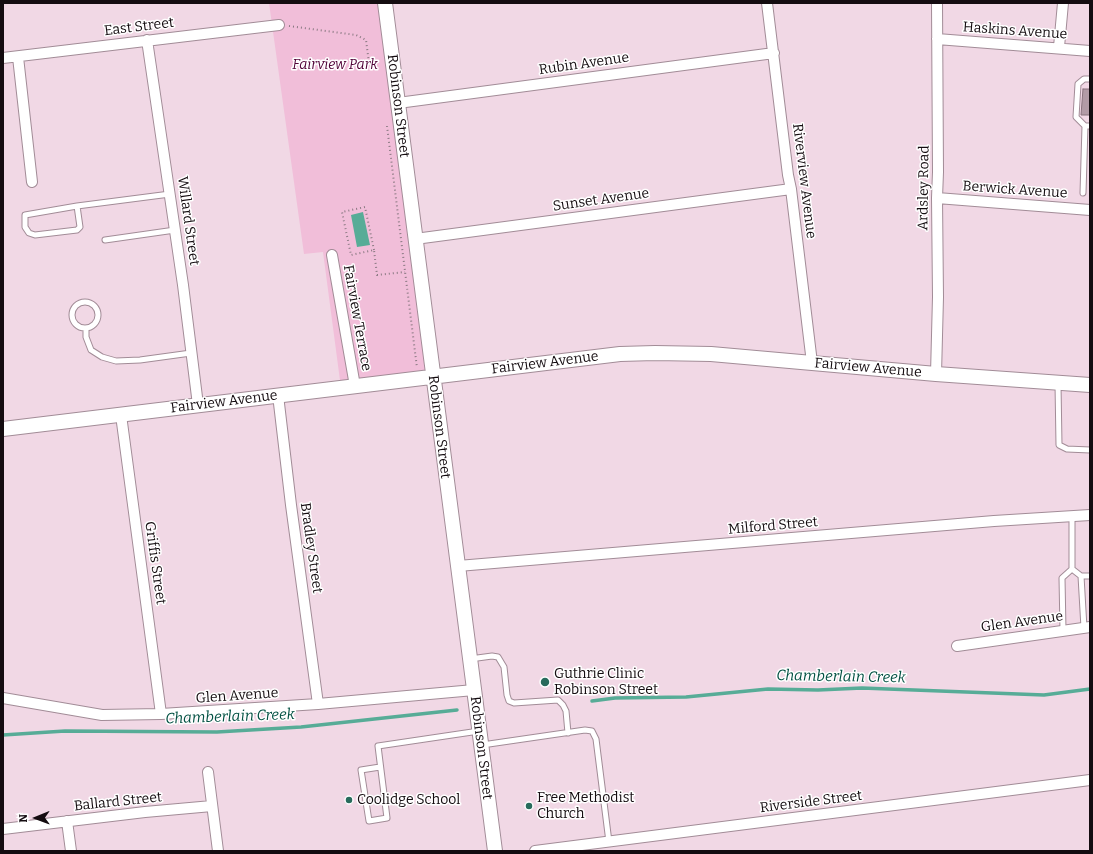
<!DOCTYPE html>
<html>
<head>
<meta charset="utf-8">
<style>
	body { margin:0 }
	#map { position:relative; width:1093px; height:854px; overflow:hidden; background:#f1d8e5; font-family:Bitter,serif }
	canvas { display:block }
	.frame { position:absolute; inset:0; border:4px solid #140c10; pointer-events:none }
	.north { position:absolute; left:16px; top:798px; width:40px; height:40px; -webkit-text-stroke:3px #fff; paint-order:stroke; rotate:269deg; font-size:11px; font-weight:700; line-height:16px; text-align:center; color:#140c10 }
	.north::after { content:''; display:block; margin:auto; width:14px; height:18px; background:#140c10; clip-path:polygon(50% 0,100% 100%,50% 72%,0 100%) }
</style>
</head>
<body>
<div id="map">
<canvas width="1093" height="854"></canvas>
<div class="frame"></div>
<div class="north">N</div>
</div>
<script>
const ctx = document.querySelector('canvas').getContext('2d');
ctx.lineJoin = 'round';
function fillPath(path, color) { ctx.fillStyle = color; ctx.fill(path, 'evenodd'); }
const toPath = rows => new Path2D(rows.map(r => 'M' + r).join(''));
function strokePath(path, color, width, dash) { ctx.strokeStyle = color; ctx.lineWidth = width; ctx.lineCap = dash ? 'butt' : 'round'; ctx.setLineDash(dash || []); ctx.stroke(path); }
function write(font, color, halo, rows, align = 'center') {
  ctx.font = font + ' Bitter,serif'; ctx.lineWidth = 3; ctx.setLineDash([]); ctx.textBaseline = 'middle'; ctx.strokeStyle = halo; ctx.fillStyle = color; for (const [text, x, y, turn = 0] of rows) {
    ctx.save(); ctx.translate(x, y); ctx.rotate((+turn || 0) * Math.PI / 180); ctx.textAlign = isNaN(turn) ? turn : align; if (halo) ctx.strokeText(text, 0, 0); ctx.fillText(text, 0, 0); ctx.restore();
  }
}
fillPath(toPath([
	[269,3,385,3,433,377,341,388,323,252,304,254]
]), '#f1bed9');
fillPath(toPath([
	[363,212,370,245,357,247,351,215]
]), '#57ac97');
strokePath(toPath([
	[592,701,615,698,686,697,768,689,818,690,862,688,1044,695,1090,689],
	[3,735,65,731,217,732,301,727,457,710]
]), '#57ac97', 3.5);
const building = toPath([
	[1083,89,1090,89,1090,115,1081,115,1083,89]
]);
fillPath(building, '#b29ba6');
strokePath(building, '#88727d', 1);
const lane = toPath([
	[1090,79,1084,79,1078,84,1076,117,1085,126,1090,126],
	[1083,193,1085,126],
	[77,206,80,227,77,230,35,235,29,233,25,227,25,215,77,206,170,194],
	[105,240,175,230],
	'72 315a13 13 0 1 1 26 0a13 13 0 1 1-26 0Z',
	[86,328,86,337,91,350,102,357,116,361,140,360,191,353],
	[1058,384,1059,445,1067,449,1090,450],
	[1072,569,1081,576,1084,628],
	[1081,576,1090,576],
	[1063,630,1062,578,1072,569,1072,516],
	[470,659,492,656,498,657,504,667,507,695,509,701,514,703,558,700,563,705,566,711,568,733],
	[482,745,585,730,592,731,596,739,609,842],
	[380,767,361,770,369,821,387,818,378,746,479,731]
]);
const street = toPath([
	[767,3,788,175,791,189,812,363],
	[937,39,1090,51],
	[147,40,183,285,198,405],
	[1059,47,1063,3],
	[18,57,32,182],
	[3,58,279,25],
	[398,103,774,53],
	[937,198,1090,210],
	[415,239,791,189],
	[332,255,355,386],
	[936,374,938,297,937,198,938,172,937,3],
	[278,395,291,505,318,704],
	[121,415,161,714],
	[458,566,994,521,1090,515],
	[957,646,1090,627],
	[3,698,102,715,161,714,318,704,474,690],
	[208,772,218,851],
	[67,821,71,851],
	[3,829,145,812,212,806],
	[535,851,1090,780]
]);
const secondary = toPath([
	[385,3,495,851],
	[3,429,620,354,655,353,711,354,936,374,1090,385]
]);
strokePath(lane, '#a28c97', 7);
strokePath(street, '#a28c97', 12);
strokePath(secondary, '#a28c97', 16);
strokePath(toPath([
	[289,26,356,35,366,40,369,63,379,62],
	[387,126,417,368],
	[374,250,365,207,342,212,351,255,374,250,377,275,405,272]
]), '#8b7a83', 2, [1, 3]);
strokePath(lane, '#fff', 5);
strokePath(street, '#fff', 10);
strokePath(secondary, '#fff', 14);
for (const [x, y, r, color] of [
	[545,682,5,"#286b5c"],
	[349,800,4,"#286b5c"],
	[529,806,4,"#286b5c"]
]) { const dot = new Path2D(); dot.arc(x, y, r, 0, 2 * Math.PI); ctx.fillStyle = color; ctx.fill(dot); strokePath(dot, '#fff', 1.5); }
write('14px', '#140c10', '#fff', [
	["East Street",139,27,-7],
	["Haskins Avenue",1015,31,4],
	["Rubin Avenue",584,64,-8],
	["Robinson Street",398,106,83],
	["Riverview Avenue",804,181,83],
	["Ardsley Road",924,188,-89],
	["Berwick Avenue",1015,190,4],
	["Sunset Avenue",601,200,-8],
	["Willard Street",188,221,82],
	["Fairview Terrace",357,318,80],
	["Fairview Avenue",545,363,-7],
	["Fairview Avenue",868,368,5],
	["Fairview Avenue",224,402,-7],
	["Robinson Street",439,427,83],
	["Milford Street",773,526,-5],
	["Bradley Street",311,548,82],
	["Griffis Street",155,563,82],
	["Glen Avenue",1022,622,-8],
	["Glen Avenue",237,696,-4],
	["Robinson Street",481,748,83],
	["Ballard Street",118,802,-6],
	["Riverside Street",811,802,-7]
]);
write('italic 14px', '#510338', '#fff', [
	["Fairview Park",335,65]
]);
write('14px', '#140c10', '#fff', [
	["Guthrie Clinic",554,674],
	["Robinson Street",554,690],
	["Free Methodist",537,798],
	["Church",537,814],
	["Coolidge School",357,800]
], 'left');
write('italic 15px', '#025042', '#fff', [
	["Chamberlain Creek",841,677,1],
	["Chamberlain Creek",230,717,-2]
]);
</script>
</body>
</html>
